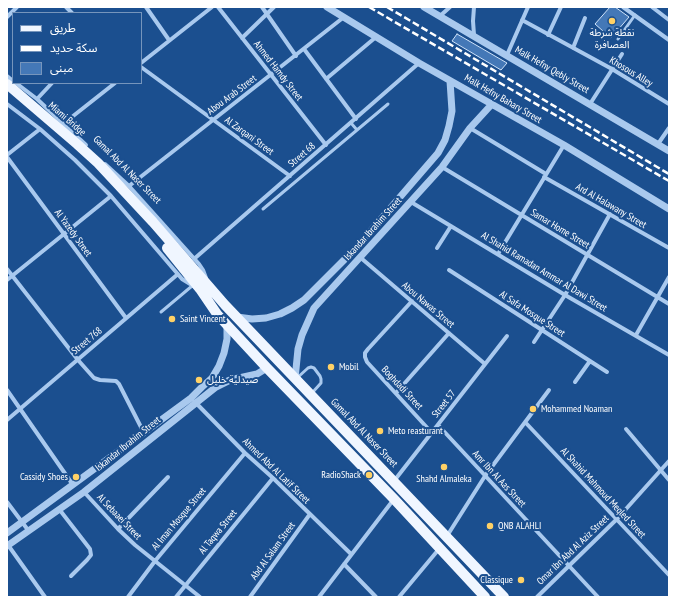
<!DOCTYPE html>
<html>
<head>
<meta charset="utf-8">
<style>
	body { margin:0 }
	#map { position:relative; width:676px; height:604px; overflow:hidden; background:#1b4f8f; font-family:"PT Sans Narrow","Noto Sans Arabic",sans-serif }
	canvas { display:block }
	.frame { position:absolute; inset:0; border:8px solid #fff; pointer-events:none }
	.legend { position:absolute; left:12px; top:12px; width:130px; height:72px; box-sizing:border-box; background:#1b4f8f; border:1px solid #7695bc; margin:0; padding:5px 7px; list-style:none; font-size:12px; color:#fff }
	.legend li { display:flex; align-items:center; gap:8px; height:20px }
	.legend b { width:20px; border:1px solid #7695bc }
</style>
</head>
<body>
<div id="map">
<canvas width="676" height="604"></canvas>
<div class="frame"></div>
<ul class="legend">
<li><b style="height:5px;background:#f0f6ff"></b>طريق</li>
<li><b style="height:5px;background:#fff"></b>سكة حديد</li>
<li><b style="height:11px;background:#4478b7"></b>مبنى</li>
</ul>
</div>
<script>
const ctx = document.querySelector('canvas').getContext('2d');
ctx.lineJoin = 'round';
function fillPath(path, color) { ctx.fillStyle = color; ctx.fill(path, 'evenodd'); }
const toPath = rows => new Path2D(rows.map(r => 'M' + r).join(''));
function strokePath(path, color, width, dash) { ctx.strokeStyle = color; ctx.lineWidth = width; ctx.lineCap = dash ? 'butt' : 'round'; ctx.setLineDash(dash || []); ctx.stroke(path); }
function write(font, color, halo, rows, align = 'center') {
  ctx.font = font + ' "PT Sans Narrow","Noto Sans Arabic",sans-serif'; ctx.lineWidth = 4; ctx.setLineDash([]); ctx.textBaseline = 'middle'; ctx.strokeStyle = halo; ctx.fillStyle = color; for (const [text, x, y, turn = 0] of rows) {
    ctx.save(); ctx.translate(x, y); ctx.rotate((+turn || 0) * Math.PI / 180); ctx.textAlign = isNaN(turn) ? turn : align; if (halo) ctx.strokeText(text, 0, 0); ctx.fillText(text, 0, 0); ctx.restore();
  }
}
const building = toPath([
	[610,7,615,7,629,17,611,38,595,24,610,7],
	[457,34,507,63,501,70,452,41,457,34]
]);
fillPath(building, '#4478b7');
strokePath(building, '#cfe3fa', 1);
strokePath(toPath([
	[618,39,635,15],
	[351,123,357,130],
	[263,209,388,104],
	[161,312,192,286],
	[297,378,308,368,311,367,314,368,320,376,321,379,321,383,312,393]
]), '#a9c9ee', 3);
strokePath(toPath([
	[66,7,72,13],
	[146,7,169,40],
	[218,7,326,145],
	[262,7,296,56],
	[623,7,669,40],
	[652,7,669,20],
	[440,16,450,7],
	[7,17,17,7],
	[522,20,612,69,669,104],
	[474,35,473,21,474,7],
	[548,35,561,7],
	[242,38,274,7],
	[573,48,585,18],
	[304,49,356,119],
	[507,55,528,7],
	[141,63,212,7],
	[141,67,290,176],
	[7,76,13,81],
	[326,79,376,37],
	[16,83,37,99,86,145],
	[37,99,52,83],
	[7,104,40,129,75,160,111,196,182,279,195,287],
	[590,104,622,54],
	[63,124,115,83],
	[470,128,546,174],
	[658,144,669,128],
	[7,155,40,129],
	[7,157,126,318],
	[105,164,129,186,199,264,203,270,206,278],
	[442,167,669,304],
	[544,177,669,248],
	[129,186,344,17],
	[411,202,565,295,669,355],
	[437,248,451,226],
	[498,254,564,145],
	[361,258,485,364],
	[194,259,419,63],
	[7,269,78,360,94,378,100,380,116,381,119,384,144,433],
	[449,270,607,372],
	[7,280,111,196],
	[412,301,368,349,365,353,365,357,367,362,432,433],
	[636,335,669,277],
	[534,342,565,295,610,214],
	[575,382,590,361],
	[7,390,73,485],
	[396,393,449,333],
	[195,402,245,453,273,478,351,554],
	[7,420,178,274],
	[525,422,669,575],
	[438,425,598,597],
	[626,429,669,480],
	[394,481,507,336],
	[84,492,118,529,135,545,200,597],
	[7,502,28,530],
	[59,509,90,549,91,555,87,560,71,576],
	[118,529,168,477],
	[447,536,485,476,549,390],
	[8,545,45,597],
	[344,564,376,597],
	[128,597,155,561,245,453],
	[176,597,273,478],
	[250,597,310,514],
	[319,597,394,499],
	[399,597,439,549],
	[537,597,617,519,669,461]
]), '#a9c9ee', 4);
strokePath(toPath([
	[327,7,419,63,564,145,669,209],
	[424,7,669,151],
	[237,317,252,319,266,318,280,314,292,308,304,300,356,248,438,153,445,140,449,126,452,111,450,81],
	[295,379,298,349,302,335,314,308,442,167,470,128,492,104],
	[7,533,191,398,202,387,212,378,219,366,224,353,227,339,227,325],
	[7,546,84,492,216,387,230,380,257,374,267,368]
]), '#a9c9ee', 7);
strokePath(toPath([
	[7,84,77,144,98,163,153,222,225,305,504,597],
	[167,248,200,289,217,314,227,325,267,368,394,499,485,597]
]), '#f0f6ff', 10);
strokePath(toPath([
	[369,7,669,181],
	[387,7,669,174]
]), '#fff', 2.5, [7, 3]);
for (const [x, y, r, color] of [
	[612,21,4,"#ffd166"],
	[172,319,4,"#ffd166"],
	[331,367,4,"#ffd166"],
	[199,380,4,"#ffd166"],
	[533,409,4,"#ffd166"],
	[380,431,4,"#ffd166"],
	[444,467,4,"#ffd166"],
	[369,475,4,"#ffd166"],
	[76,477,4,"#ffd166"],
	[490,526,4,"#ffd166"],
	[521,580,4,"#ffd166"]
]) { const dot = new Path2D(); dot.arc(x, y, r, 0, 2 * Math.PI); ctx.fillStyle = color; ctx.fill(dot); strokePath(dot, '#1b4f8f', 1.5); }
write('10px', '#fff', '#1b4f8f', [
	["نقطة شرطة",612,33,"center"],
	["العصافرة",612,45,"center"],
	["Saint Vincent",180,319],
	["Mobil",339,367],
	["صيدلية خليل",207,380],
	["Mohammed Noaman",541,409],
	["Meto reasturant",388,431],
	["RadioShack",361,475,"right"],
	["Cassidy Shoes",68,477,"right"],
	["Shahd Almaleka",444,479,"center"],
	["QNB ALAHLI",498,526],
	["Classique",513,580,"right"]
], 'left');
write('10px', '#fff', '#1b4f8f', [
	["Malk Hefny Qebly Street",552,70,30],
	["Ahmed Hamdy Street",278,71,52],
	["Khosous Alley",631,72,31],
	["Abou Arab Street",232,95,-37],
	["Malk Hefny Bahary Street",503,99,30],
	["Miami Bridge",67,119,41],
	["Al Zarqani Street",249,136,36],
	["Street 68",302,155,-41],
	["Gamal Abd Al Naser Street",127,170,45],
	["Ard Al Halawany Street",611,206,30],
	["Iskandar Ibrahim Street",373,229,-48],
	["Samar Home Street",560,229,31],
	["Al Yazedy Street",73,233,54],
	["Al Shahid Ramadan Ammar Al Dawi Street",544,272,31],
	["Abou Nawas Street",428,305,40],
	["Al Safa Mosque Street",532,314,33],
	["Street 768",87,341,-40],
	["Boghdadi Street",402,388,47],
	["Street 57",444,404,-52],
	["Gamal Abd Al Naser Street",364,433,46],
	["Iskandar Ibrahim Street",128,444,-39],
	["Ahmed Abd Al Latif Street",276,471,44],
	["Amr Ibn Al Aas Street",499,479,47],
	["Al Shahid Mahmoud Meqled Street",603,493,47],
	["Al Sebaaei Street",119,517,46],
	["Al Iman Mosque Street",179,519,-50],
	["Al Taqwa Street",218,532,-51],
	["Omar Ibn Abd Al Aziz Street",573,550,-44],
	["Abd Al Salam Street",273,551,-54]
]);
</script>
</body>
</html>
